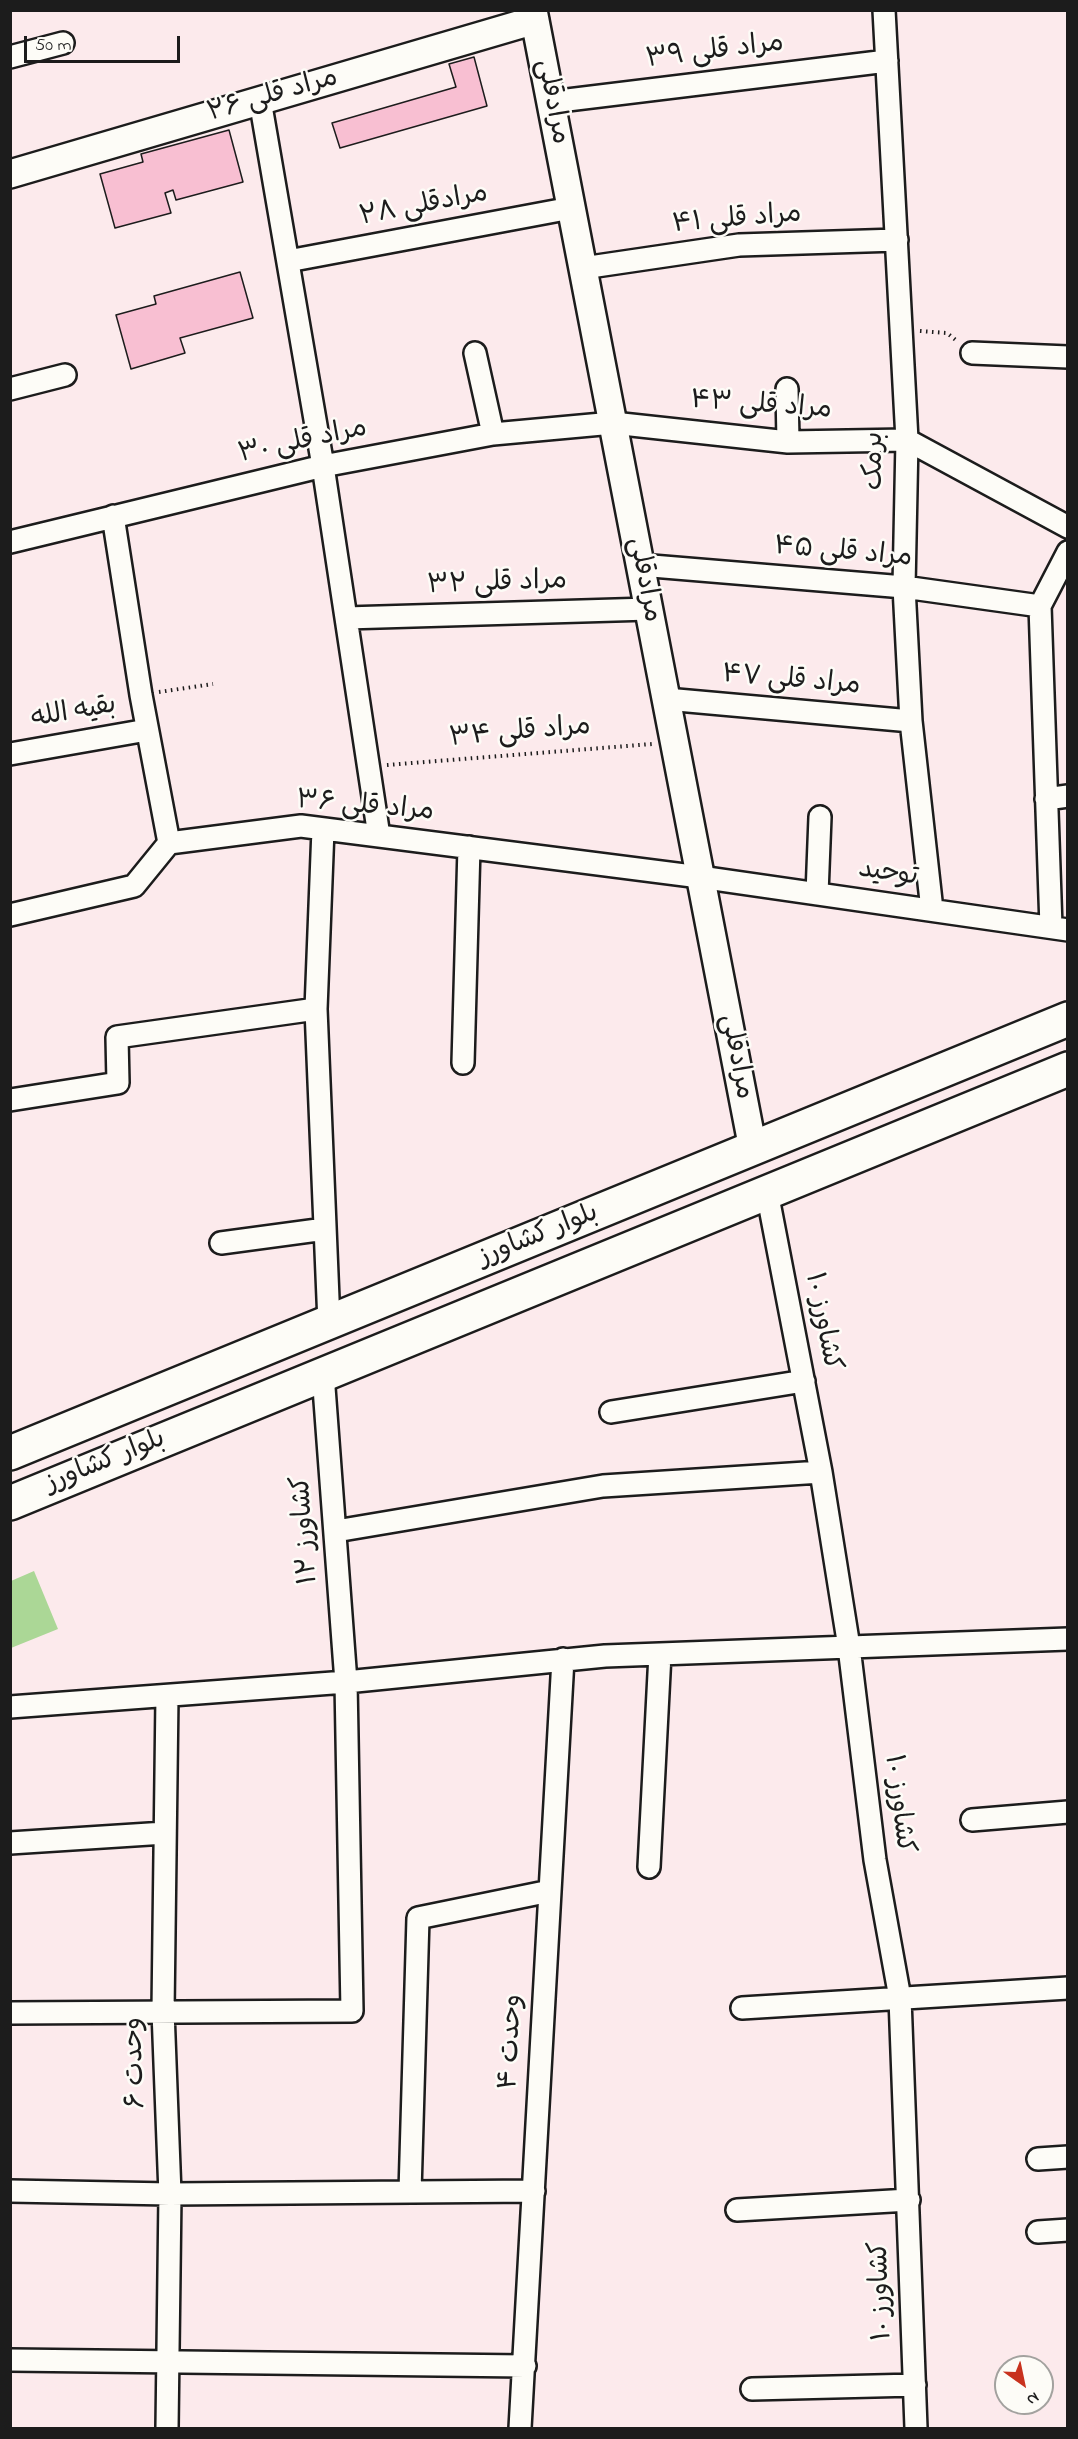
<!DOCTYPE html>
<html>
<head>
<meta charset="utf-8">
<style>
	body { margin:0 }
	#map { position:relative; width:1078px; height:2439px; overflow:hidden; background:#fceaec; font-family:"Indie Flower",sans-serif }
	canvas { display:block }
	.frame { position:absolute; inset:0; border:12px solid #1c1c1c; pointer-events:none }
	.north { position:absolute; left:994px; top:2355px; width:60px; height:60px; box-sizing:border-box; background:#fdfcf7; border:2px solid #a3a29f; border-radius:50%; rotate:147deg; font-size:16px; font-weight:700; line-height:24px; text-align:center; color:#1c1c1c }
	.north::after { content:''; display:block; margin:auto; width:21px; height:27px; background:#c8321e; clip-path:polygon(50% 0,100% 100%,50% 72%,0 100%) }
	.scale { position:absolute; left:24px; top:36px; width:156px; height:27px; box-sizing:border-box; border:3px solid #1c1c1c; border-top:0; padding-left:8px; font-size:18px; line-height:21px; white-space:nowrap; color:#1c1c1c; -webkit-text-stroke:4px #fdfcf7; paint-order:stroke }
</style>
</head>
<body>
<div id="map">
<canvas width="1078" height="2439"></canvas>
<div class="frame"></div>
<div class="north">N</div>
<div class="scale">50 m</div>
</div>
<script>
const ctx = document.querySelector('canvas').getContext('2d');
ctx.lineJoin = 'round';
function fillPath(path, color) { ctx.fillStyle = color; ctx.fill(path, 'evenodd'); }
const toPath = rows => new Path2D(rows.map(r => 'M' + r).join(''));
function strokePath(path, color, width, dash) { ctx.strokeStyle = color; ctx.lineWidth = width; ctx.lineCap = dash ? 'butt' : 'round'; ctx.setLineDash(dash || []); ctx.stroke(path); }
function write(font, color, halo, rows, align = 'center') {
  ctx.font = font + ' "Indie Flower","Playpen Sans Arabic",sans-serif'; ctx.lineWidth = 5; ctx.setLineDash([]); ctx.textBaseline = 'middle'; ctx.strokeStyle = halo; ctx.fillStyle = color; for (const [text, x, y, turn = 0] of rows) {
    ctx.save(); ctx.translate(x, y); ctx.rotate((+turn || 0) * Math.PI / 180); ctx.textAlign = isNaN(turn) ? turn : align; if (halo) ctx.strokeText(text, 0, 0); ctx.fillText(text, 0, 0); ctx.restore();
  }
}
fillPath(toPath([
	[34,1571,58,1629,11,1648,11,1581]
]), '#abd796');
const building = toPath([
	[474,57,487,106,340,148,332,123,456,87,449,64,474,57],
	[229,130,243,182,176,200,173,190,165,193,171,213,115,228,100,174,143,162,141,154,229,130],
	[240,272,253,318,180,338,185,353,131,369,116,315,156,304,154,296,240,272]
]);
fillPath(building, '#f8bfd2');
strokePath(building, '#1c1c1c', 1.5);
const minor = toPath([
	[884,10,907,440,904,587,911,721,932,910],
	[10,57,63,43],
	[260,100,323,466,379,836],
	[551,102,887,61],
	[288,261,571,208],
	[583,268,739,245,897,240],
	[475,353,493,434],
	[972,353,1068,357],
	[10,389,65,375],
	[787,389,788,442],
	[113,516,141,695,169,843],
	[10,542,323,466,493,434,613,423,788,442,907,440,1068,527],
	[640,565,904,587,1040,606],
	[346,618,649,609],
	[666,699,911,721],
	[10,754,147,730],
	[1046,799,1068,796],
	[323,829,316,1009,329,1323],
	[817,894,820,817],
	[10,915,134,886,169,843,301,826,700,877,1068,930],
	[1051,927,1040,606,1068,552],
	[463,1063,469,847],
	[10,1100,118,1083,117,1037,316,1009],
	[767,1192,821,1472,849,1647,875,1860,900,1998,916,2428],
	[221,1243,325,1229],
	[611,1412,804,1381],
	[336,1531,603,1486,821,1472],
	[167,1696,163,2011,170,2194,167,2428],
	[10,1707,346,1682,605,1656,1068,1639],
	[972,1820,1068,1812],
	[10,1843,165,1833],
	[649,1867,660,1654],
	[742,2008,1068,1988],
	[10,2013,352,2011,346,1682,323,1374],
	[1038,2159,1068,2157],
	[10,2191,170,2194,534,2191],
	[410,2192,418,1918,550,1891],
	[737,2210,909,2200],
	[1038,2232,1068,2230],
	[10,2360,525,2366],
	[752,2389,915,2385],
	[520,2428,563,1659]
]);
const tertiary = toPath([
	[533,10,753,1149],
	[10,174,535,20]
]);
const primary = toPath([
	[10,1453,1068,1019],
	[10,1503,1068,1069]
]);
strokePath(minor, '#1c1c1c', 26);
strokePath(tertiary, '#1c1c1c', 32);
strokePath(primary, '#1c1c1c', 38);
strokePath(toPath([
	[920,331,947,333,957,341],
	[159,692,213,684],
	[387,765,652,744]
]), '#1c1c1c', 4, [1.5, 4.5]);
strokePath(minor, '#fdfcf7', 21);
strokePath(tertiary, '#fdfcf7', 27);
strokePath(primary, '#fdfcf7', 33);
write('27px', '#1c1c1c', '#fdfcf7', [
	["مراد قلی ۳۹",715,53,-7],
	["مراد قلی ۲۶",273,97,-16],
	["مرادقلی",551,102,79],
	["مرادقلی ۲۸",424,207,-11],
	["مراد قلی ۴۱",737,221,-5],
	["مراد قلی ۴۳",761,407,4],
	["مراد قلی ۳۰",303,443,-12],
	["برمک",877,461,-90],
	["مراد قلی ۴۵",843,554,5],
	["مرادقلی",643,580,79],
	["مراد قلی ۳۲",497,585,-2],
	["مراد قلی ۴۷",791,682,5],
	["بقیه الله",74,714,-10],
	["مراد قلی ۳۴",520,734,-5],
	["مراد قلی ۳۶",365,808,5],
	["توحید",888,875,8],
	["مرادقلی",735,1057,79],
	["بلوار کشاورز",539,1237,-22],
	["کشاورز ۱۰",821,1322,79],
	["بلوار کشاورز",106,1463,-22],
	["کشاورز ۱۲",307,1530,-94],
	["کشاورز ۱۰",897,1804,83],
	["وحدت ۴",513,2042,-87],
	["وحدت ۶",137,2063,-92],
	["کشاورز ۱۰",883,2291,-92]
]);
</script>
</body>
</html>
